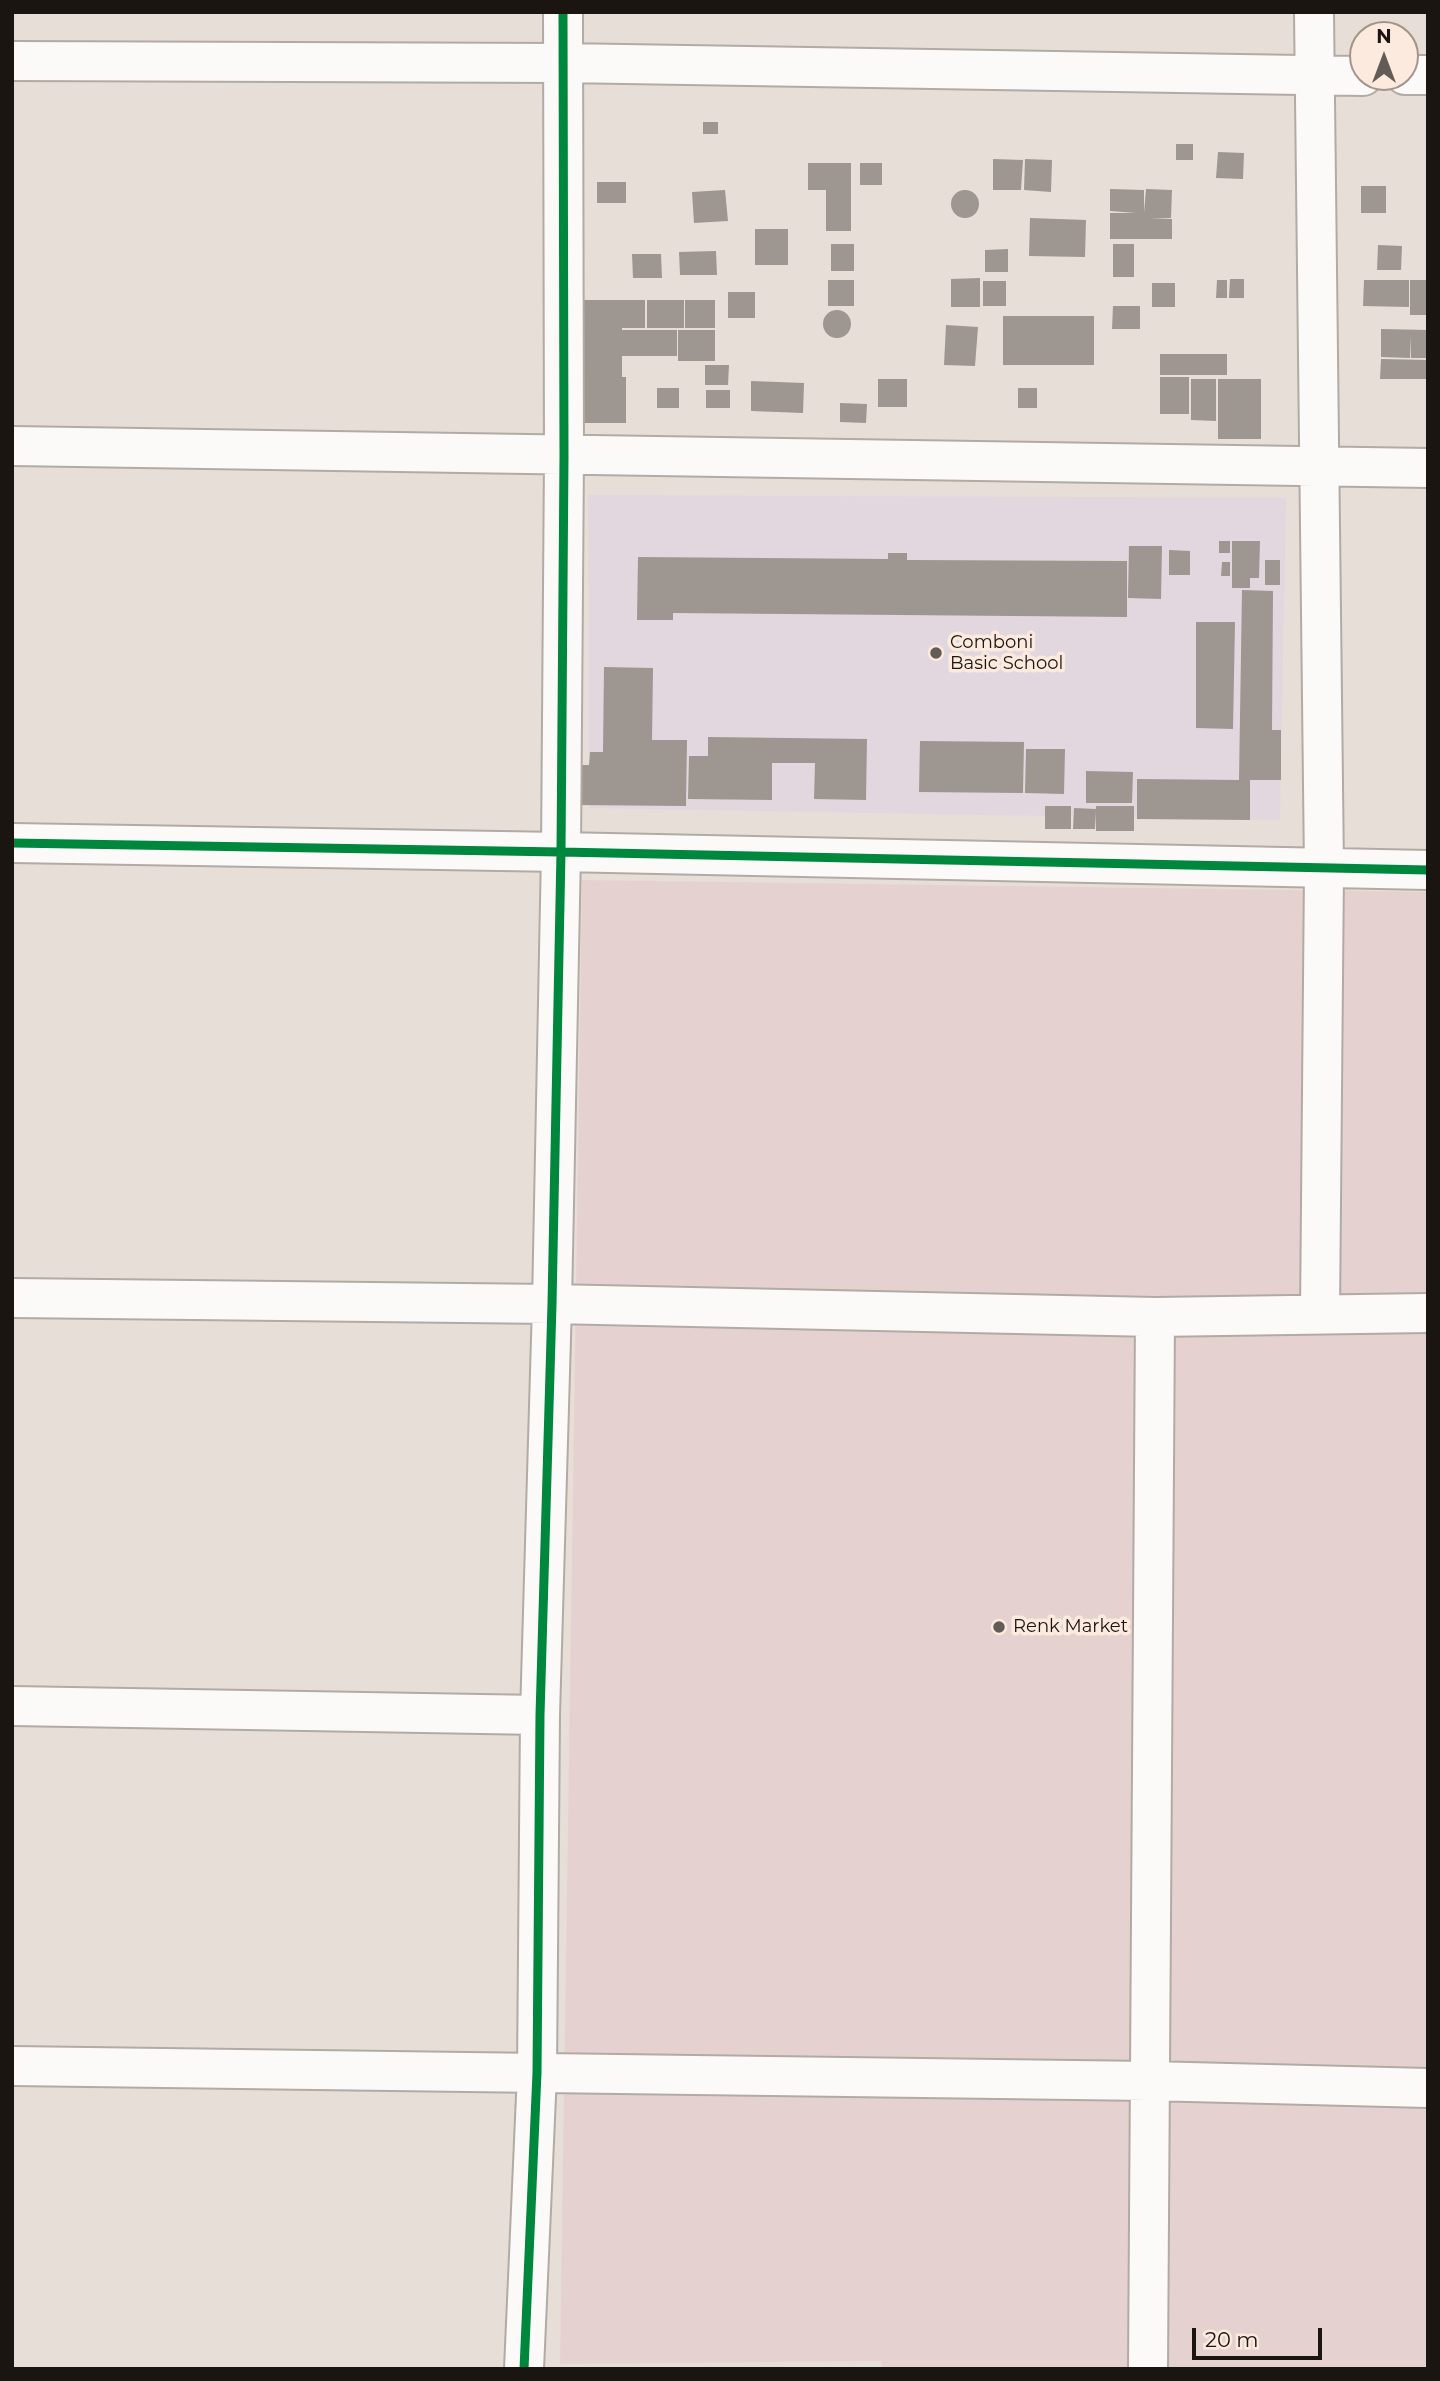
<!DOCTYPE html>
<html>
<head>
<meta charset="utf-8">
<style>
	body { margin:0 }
	#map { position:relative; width:1440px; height:2381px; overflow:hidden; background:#e7ded7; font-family:Montserrat,sans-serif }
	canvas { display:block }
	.frame { position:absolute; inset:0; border:14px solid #1b1511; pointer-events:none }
	.north { position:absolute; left:1349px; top:21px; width:70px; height:70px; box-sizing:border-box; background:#fbeadd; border:2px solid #a1958b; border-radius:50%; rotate:0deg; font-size:19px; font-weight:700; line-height:28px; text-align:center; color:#1b1511 }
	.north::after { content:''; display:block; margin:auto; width:24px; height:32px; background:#625b56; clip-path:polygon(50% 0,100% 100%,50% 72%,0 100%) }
	.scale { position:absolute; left:1192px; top:2328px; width:130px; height:32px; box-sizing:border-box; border:4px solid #1b1511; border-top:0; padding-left:9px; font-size:21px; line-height:24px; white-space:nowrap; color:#1b1511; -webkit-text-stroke:5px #fbeadd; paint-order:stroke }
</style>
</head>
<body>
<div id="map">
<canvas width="1440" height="2381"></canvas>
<div class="frame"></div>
<div class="north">N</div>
<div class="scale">20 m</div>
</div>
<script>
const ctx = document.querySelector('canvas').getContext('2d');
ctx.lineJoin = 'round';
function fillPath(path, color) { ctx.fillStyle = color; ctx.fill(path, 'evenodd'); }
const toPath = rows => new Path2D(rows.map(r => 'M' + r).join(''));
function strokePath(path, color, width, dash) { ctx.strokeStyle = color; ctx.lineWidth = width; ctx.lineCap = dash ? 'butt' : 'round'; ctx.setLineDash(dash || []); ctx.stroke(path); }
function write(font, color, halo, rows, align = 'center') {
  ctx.font = font + ' Montserrat,sans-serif'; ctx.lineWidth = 7; ctx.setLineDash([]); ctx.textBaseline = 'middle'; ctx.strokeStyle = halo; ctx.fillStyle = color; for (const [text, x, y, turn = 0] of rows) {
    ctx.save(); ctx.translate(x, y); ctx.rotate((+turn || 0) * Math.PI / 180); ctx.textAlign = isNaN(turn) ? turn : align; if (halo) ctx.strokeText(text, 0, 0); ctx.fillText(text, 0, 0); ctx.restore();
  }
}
fillPath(toPath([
	[582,880,1428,892,1428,2369,882,2369,881,2361,560,2364]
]), '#e5d2d0');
fillPath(toPath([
	[588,495,1286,498,1280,820,589,808]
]), '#e2d7df');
fillPath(toPath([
	[703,122,718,122,718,134,703,134],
	[1176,144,1193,144,1193,160,1176,160],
	[1218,152,1244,153,1243,179,1216,178],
	[993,159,1023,160,1021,190,993,190],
	[1025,159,1052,160,1051,192,1024,190],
	[808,163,851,163,851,231,826,231,826,190,808,190],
	[860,163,882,163,882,185,860,185],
	[597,182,626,182,626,203,597,203],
	[1361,186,1386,186,1386,213,1361,213],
	[1110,189,1144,190,1144,213,1146,189,1172,190,1171,218,1150,219,1172,219,1172,239,1110,239,1110,213,1136,213,1110,211],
	'951 204a14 14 0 1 1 28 0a14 14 0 1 1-28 0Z',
	[725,190,728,221,694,223,692,192],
	[1030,218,1086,220,1085,257,1029,256],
	[755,229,788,229,788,265,755,265],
	[831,244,854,244,854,271,831,271],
	[1113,244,1134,244,1134,277,1113,277],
	[1378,245,1402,246,1401,270,1377,270],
	[1008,249,1008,272,985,272,985,250],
	[716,251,717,275,680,275,679,252],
	[632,254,661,254,662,278,633,278],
	[980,278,980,307,951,307,951,279],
	[1230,279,1244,279,1244,298,1229,298],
	[828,280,854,280,854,306,828,306],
	[1217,280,1227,280,1227,298,1216,298],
	[1364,280,1409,280,1409,307,1363,306],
	[1410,280,1428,280,1428,315,1410,315],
	[983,281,1006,281,1006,306,983,306],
	[1152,283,1175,283,1175,307,1152,307],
	[728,292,755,292,755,318,728,318],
	[583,300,645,300,645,328,622,328,622,330,677,330,677,356,622,356,622,377,626,377,626,423,583,423],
	[647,300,684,300,684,328,647,328],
	[685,300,715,300,715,328,685,328],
	[1113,306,1140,306,1140,329,1112,329],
	'823 324a14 14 0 1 1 28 0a14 14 0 1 1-28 0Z',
	[1003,316,1094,316,1094,365,1003,365],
	[946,325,978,327,975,366,944,365],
	[1381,329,1428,330,1428,358,1411,358,1411,336,1410,358,1381,357],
	[678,330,715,330,715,361,678,361],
	[1160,354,1227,354,1227,375,1160,375],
	[1381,359,1428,360,1428,379,1380,379],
	[705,365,729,365,728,385,705,385],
	[1160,377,1189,377,1189,414,1160,414],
	[878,379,907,379,907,407,878,407],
	[1191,379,1216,379,1216,421,1191,420],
	[1218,379,1261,379,1261,439,1218,439],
	[751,381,804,383,803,413,751,411],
	[657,388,679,388,679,408,657,408],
	[1018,388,1037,388,1037,408,1018,408],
	[706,390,730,390,730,408,706,408],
	[840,403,867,404,866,423,840,422],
	[1219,541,1230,541,1230,553,1219,553],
	[1232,541,1260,541,1259,578,1250,578,1250,588,1232,588],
	[1129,546,1162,546,1161,599,1128,598],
	[1169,550,1190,551,1190,575,1169,575],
	[888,553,907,553,907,560,1127,561,1127,617,673,613,673,620,637,620,638,557,888,559],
	[1265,560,1280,560,1280,585,1265,585],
	[1222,562,1230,562,1230,576,1221,576],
	[1242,590,1273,591,1272,730,1281,730,1281,780,1250,780,1250,820,1137,819,1137,779,1239,780],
	[1196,622,1235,622,1233,729,1196,728],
	[604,667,653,668,652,740,687,740,686,806,575,805,576,765,589,765,590,752,603,752],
	[708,737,867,739,866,800,814,799,815,763,772,763,772,800,688,799,689,756,708,756],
	[920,741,1024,742,1023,793,919,792],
	[1026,749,1065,749,1064,794,1025,793],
	[1086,771,1133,772,1132,803,1086,803],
	[1045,806,1071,806,1071,829,1045,829],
	[1096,806,1134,806,1134,831,1096,831,1096,811,1095,829,1073,829,1074,808,1096,809]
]), '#9d9691');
const minor = toPath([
	[1314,12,1324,869,1320,1314],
	[12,61,563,63,1363,76],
	[1405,75,1428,75],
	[12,446,1428,468],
	[12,843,561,852,1428,870],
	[12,1298,552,1304,1155,1317,1428,1313],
	[12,1706,540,1715],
	[12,2066,1149,2081,1428,2088],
	[524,2369,537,2073,540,1715,552,1304,561,852,564,456,563,12],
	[1148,2369,1155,1317]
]);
strokePath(minor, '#b1aaa5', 42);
strokePath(minor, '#fbfaf9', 38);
strokePath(toPath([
	[12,843,561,852,1428,870],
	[524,2369,537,2073,540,1715,552,1304,561,852,564,456,563,12]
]), '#00873e', 9);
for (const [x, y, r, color] of [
	[936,653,7,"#625b56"],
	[999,1627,7,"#625b56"]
]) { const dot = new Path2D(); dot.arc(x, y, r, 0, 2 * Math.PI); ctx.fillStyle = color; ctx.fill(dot); strokePath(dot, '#fbeadd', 2.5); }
write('18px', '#1b1511', '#fbeadd', [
	["Comboni",950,643],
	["Basic School",950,664],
	["Renk Market",1013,1627]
], 'left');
</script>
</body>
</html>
